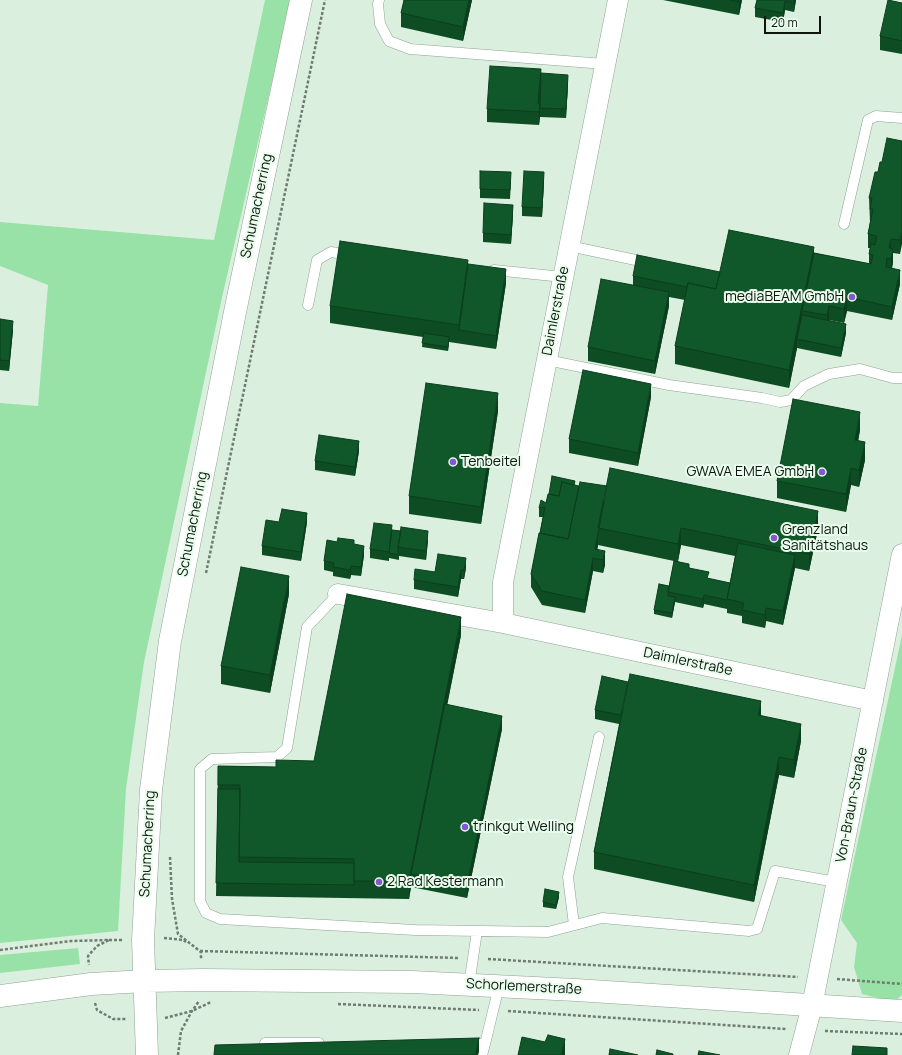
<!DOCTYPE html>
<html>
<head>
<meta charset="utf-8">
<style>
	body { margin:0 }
	#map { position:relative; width:902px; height:1055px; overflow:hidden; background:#dbefde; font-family:Manrope,sans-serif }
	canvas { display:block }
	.scale { position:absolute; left:764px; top:16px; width:57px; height:18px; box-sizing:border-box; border:2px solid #0e150f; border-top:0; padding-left:5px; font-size:12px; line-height:14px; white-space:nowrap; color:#0e150f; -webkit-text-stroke:3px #e8fdeb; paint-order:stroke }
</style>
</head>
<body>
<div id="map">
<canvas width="902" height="1055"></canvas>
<div class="scale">20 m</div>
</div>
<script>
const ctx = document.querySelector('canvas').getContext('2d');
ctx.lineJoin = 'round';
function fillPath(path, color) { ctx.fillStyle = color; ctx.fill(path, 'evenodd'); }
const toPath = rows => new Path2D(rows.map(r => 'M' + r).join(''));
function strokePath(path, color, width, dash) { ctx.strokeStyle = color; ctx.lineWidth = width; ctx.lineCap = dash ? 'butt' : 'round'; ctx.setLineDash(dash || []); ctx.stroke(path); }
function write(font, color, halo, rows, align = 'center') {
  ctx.font = font + ' Manrope,sans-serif'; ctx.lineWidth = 4; ctx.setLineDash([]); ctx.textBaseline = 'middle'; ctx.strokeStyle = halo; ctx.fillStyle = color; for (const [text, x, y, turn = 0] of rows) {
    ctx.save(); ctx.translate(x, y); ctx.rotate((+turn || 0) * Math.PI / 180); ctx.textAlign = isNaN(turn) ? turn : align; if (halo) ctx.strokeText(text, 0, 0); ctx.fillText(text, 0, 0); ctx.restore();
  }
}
fillPath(toPath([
	[265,0,291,0,223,293,144,662,126,789,118,931,0,943,0,403,38,406,48,285,0,266,0,222,214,240],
	[902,635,902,995,894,1002,862,994,854,967,857,943,841,920],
	[78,948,80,964,0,973,0,955]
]), '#99e2a7');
const service = toPath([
	[379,0,378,4,380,24,389,41,410,49,605,64],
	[844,224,868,120,876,116,902,118],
	[569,246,650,263],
	[494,270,563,277],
	[308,305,317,260,331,252,350,255],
	[547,360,669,385,762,398,780,402,791,400,804,386,829,374,860,369,893,378,902,378],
	[338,594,307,627,287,748,277,757,212,759,200,769,200,901,206,913,220,919,415,930,548,932,602,918,749,931,757,929,775,871,836,882],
	[574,925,568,877,599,737],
	[469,985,477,931],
	[265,1043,319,1043],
	[467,1044,485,1044,499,986],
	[482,1055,485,1044]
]);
const minor = toPath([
	[338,594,503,623,873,701],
	[503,623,503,582,618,0],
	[799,1055,812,1006,902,554]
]);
const secondary = toPath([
	[0,996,91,984,145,981,203,980,412,982,576,990,902,1011],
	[147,1055,143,940,151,790,170,641,236,307,301,0]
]);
strokePath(service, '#8fa393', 11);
strokePath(minor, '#8fa393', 21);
strokePath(secondary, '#8fa393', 23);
strokePath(toPath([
	[206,573,325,0],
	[170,857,172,899,178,934,201,952,201,960],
	[164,938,183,940,186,942],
	[109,940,123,940],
	[0,950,71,941,109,940,97,946,88,956,89,965],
	[200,951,459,958],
	[488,959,798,977],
	[837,979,902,984],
	[95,1003,97,1010,113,1019,126,1019],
	[338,1004,479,1010],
	[508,1011,786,1029],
	[165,1018,192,1011,211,1002],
	[825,1031,902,1034],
	[178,1055,181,1031,192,1011,199,1001]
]), '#6f7d71', 2.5, [3, 2]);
strokePath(service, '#fff', 10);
strokePath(minor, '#fff', 20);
strokePath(secondary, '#fff', 22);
fillPath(toPath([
	[472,0,463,41,401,27,401,13],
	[663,0,742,0,739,15],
	[757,0,796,0,794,12,785,10,783,22,755,17,755,8],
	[902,3,902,54,880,50,880,36],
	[541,73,568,84,566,118,540,117,539,125,487,122,487,109],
	[902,141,900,254,893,253,893,262,892,269,900,284,892,320,847,311,844,323,829,320,828,320,846,333,841,357,797,348,789,388,675,364,675,346,685,300,669,297,669,306,655,374,588,361,588,347,633,285,633,276,720,272,814,253,869,264,869,254,870,248,868,248,868,234,870,222,869,198,878,172,882,162],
	[480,171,511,182,510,199,480,198],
	[544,181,542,217,522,216,522,207],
	[513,214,511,244,483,242,483,233],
	[468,265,506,283,496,349,449,342,448,351,422,347,423,337,330,323,330,306],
	[0,319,13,330,9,371,0,370],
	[651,397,638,466,569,453,569,439],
	[498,411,481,524,409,514,409,496],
	[860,430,858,441,865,460,859,487,851,485,846,512,777,498,777,481],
	[359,451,355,476,315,470,315,461],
	[549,494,818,529,809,571,795,568,783,625,766,621,765,628,742,623,742,616,727,613,727,609,704,604,703,608,675,602,672,618,654,614,654,610,669,586,674,561,598,545,597,550,605,551,605,565,603,573,593,571,585,613,542,605,531,587,531,574,543,517,539,517,539,508,546,503],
	[681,545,735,556,730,583,709,579,678,561],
	[279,522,307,522,301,561,262,555,262,546],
	[392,530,428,540,426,560,399,556,399,560,389,558,389,561,370,558,370,549],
	[354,544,364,555,361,576,351,575,350,579,333,576,333,572,324,570,324,561],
	[466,568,464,579,461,579,458,597,414,589,414,580,435,572],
	[289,594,270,693,221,684,221,666],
	[461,635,447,704,502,729,467,898,411,887,409,899,216,896,218,766,276,767,314,761],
	[595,710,761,715,801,741,794,778,779,775,754,902,594,869,594,852,619,724,595,719],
	[559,897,556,909,543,907,543,902]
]), '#0e4c23');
fillPath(toPath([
	[469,0,472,0,463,41,463,27],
	[739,0,742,0,739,15],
	[794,0,796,0,794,12],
	[785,1,785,10,783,22,783,13],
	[541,69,541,82,539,112,538,103],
	[568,75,568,84,566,118,566,109],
	[540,104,540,117,539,125,539,112],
	[544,172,544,181,542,217,542,208],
	[513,205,513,214,511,244,511,235],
	[902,231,902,244,900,254,900,240],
	[891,239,891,252,889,248],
	[814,247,814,265,802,311,802,324,797,339,797,348,789,388,789,370],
	[893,249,893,262,891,272,891,259],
	[506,269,506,283,496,349,496,336],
	[900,270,900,284,892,320,892,307],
	[669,292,669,306,655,374,655,361],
	[847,297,847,311,844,323,844,309],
	[829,306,829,320,827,329,827,315],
	[13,321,13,330,9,371,9,361],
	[846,324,846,333,841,357,841,348],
	[449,337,449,342,448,351,448,347],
	[651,384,651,397,638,466,638,453],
	[498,393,498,411,481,524,481,507],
	[860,412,860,430,855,458,855,440],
	[359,441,359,451,355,476,355,467],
	[865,442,865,460,859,487,859,470],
	[851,468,851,485,846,512,846,494],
	[818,511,818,529,809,571,809,554],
	[307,513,307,522,301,561,301,552],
	[681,528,681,545,678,561,678,544],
	[428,531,428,540,426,560,426,551],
	[598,531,598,545,596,558,595,549],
	[364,546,364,555,361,576,361,567],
	[605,551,605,565,603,573,603,560],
	[795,555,795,568,783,625,783,611],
	[466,558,466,568,464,579,464,570],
	[593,558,593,571,585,613,585,600],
	[351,566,351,575,350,579,350,570],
	[461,570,461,579,458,597,458,587],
	[289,576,289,594,270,693,270,675],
	[704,595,704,604,703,608,703,599],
	[675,597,675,602,672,618,672,613],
	[766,608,766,621,765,628,765,615],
	[461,617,461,635,414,874,411,874,411,887,409,899,409,881],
	[761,701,761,718,758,715],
	[502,716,502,729,467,898,467,885],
	[801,724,801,741,794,778,794,760],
	[779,757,779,775,754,902,754,885],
	[559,892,559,897,556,909,556,905],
	[479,1038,479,1052,478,1055,475,1055],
	[565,1039,565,1055,561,1055]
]), '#0b3e1d');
const building = toPath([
	[404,0,469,0,463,27,401,13,404,0],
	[730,0,739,0,739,2,730,0],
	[757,0,794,0,794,3,785,1,783,13,755,8,757,0],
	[888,0,902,3,902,41,880,36,888,0],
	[490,66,541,69,538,103,540,104,539,112,487,109,490,66],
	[541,73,568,75,566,109,540,108,541,73],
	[887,138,902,141,902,231,900,240,891,239,889,248,893,249,891,259,887,258,886,267,900,270,892,307,847,297,844,309,829,306,827,315,802,311,814,253,871,264,873,255,869,254,871,244,875,245,877,236,868,234,873,209,870,209,872,198,869,198,875,172,878,172,880,162,882,162,887,138],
	[480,171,511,172,510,190,480,189,480,171],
	[524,171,544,172,542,208,522,207,524,171],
	[484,203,513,205,511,235,483,233,484,203],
	[729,230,814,247,789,370,675,346,688,283,716,289,729,230],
	[340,241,468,260,459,325,330,306,340,241],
	[637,255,720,272,716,289,688,283,687,287,633,276,637,255],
	[468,264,506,269,496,336,459,330,468,264],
	[601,279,669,292,655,361,588,347,601,279],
	[802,315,846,324,841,348,797,339,802,315],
	[0,319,13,321,9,361,0,360,0,319],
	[424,333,449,337,448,347,422,343,424,333],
	[583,370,651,384,638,453,569,439,583,370],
	[426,383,498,393,481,507,409,496,426,383],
	[793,399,860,412,855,440,865,442,859,470,851,468,846,494,777,481,793,399],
	[319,435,359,441,355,467,315,461,319,435],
	[610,468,818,511,809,554,681,528,678,544,598,528,610,468],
	[552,476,575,481,574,485,562,482,559,496,549,494,552,476],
	[562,482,579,486,568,539,540,533,545,507,539,508,541,500,546,503,548,494,559,496,562,482],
	[580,482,607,486,595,549,605,551,603,560,593,558,585,600,542,591,531,574,539,533,568,539,580,482],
	[282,509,307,513,301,552,262,546,266,520,279,522,282,509],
	[374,523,392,525,389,552,370,549,374,523],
	[401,527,428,531,426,551,398,547,401,527],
	[392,530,401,531,398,547,398,552,399,552,399,555,389,553,392,530],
	[338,538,354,540,354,544,364,546,361,567,351,566,350,570,333,567,334,563,324,561,327,540,337,542,338,538],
	[738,543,795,555,783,611,766,608,765,615,742,610,744,603,727,599,738,543],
	[438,554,466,558,464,570,461,570,458,587,414,580,415,569,435,572,438,554],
	[674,561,689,564,689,568,709,572,707,578,730,583,727,600,704,595,703,599,668,592,674,561],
	[241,567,289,576,270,675,221,666,241,567],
	[659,584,669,586,668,596,675,597,672,613,654,610,659,584],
	[347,594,461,617,409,881,354,881,354,859,239,857,240,785,218,785,218,766,276,767,276,760,314,761,347,594],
	[630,674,761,701,758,715,801,724,794,760,779,757,754,885,594,852,630,674],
	[602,676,628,682,621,715,595,710,602,676],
	[445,704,502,716,467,885,411,874,445,704],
	[218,789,240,789,239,862,354,863,354,885,216,883,218,789],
	[545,889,559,892,556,905,543,902,545,889],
	[548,1035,565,1039,561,1055,518,1055,522,1037,545,1042,548,1035],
	[479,1038,475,1055,214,1055,215,1045,479,1038],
	[853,1046,887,1048,887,1055,852,1055,853,1046],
	[610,1049,638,1055,609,1055,610,1049],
	[657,1050,673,1054,673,1055,656,1055,657,1050],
	[699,1051,720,1055,698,1055,699,1051]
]);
fillPath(building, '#105829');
strokePath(building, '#0b3e1d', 1);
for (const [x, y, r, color] of [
	[852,297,4,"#8357d0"],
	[453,462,4,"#8357d0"],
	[822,472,4,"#8357d0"],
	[774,538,4,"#8357d0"],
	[465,827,4,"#8357d0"],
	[379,882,4,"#8357d0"]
]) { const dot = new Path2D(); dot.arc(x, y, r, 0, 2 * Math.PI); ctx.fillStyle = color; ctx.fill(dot); strokePath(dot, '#e8fdeb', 1.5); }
write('14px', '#0e150f', '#e8fdeb', [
	["Schumacherring",257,206,-78],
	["Daimlerstraße",556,311,-79],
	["Schumacherring",193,524,-79],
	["Daimlerstraße",688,662,12],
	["Von-Braun-Straße",852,805,-79],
	["Schumacherring",148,844,-87],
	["Schorlemerstraße",524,987,3]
]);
write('14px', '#0e150f', '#e8fdeb', [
	["mediaBEAM GmbH",844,297,"right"],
	["Tenbeitel",461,462],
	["GWAVA EMEA GmbH",814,472,"right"],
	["Grenzland",782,530],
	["Sanitätshaus",782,546],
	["trinkgut Welling",473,827],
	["2 Rad Kestermann",387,882]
], 'left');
</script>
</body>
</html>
